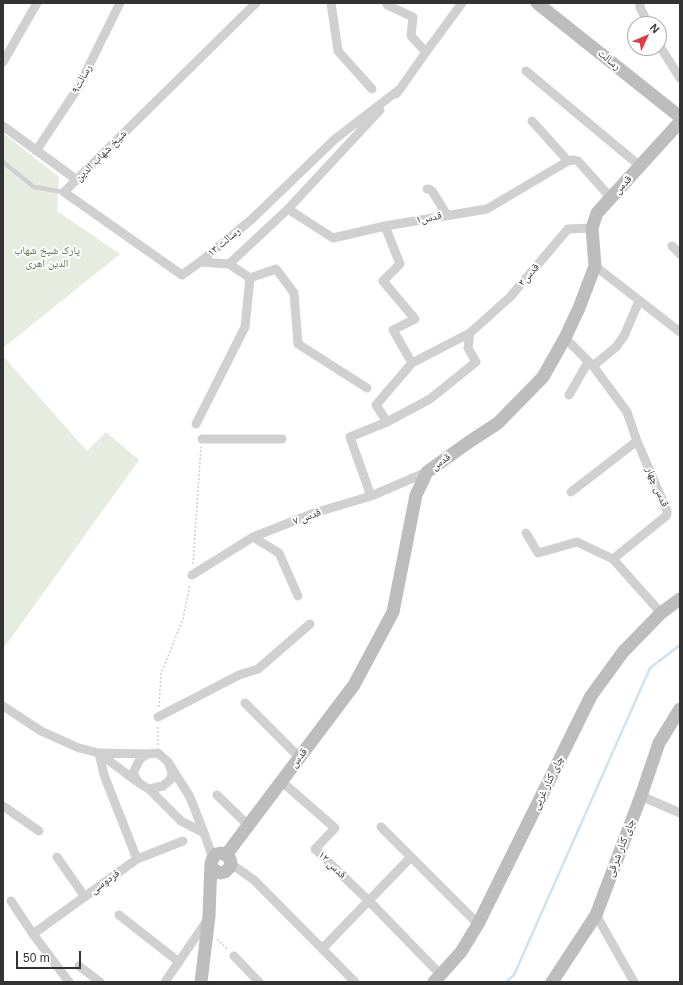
<!DOCTYPE html>
<html>
<head>
<meta charset="utf-8">
<style>
	body { margin:0 }
	#map { position:relative; width:683px; height:985px; overflow:hidden; background:#fff; font-family:Helvetica,sans-serif }
	canvas { display:block }
	.frame { position:absolute; inset:0; border:4px solid #333; pointer-events:none }
	.north { position:absolute; left:627px; top:16px; width:40px; height:40px; box-sizing:border-box; background:#fff; border:1px solid #adadad; border-radius:50%; rotate:46deg; font-size:11px; font-weight:700; line-height:16px; text-align:center; color:#333 }
	.north::after { content:''; display:block; margin:auto; width:14px; height:18px; background:#e63946; clip-path:polygon(50% 0,100% 100%,50% 72%,0 100%) }
	.scale { position:absolute; left:16px; top:951px; width:65px; height:18px; box-sizing:border-box; border:2px solid #333; border-top:0; padding-left:5px; font-size:12px; line-height:14px; white-space:nowrap; color:#333; -webkit-text-stroke:3px #fff; paint-order:stroke }
</style>
</head>
<body>
<div id="map">
<canvas width="683" height="985"></canvas>
<div class="frame"></div>
<div class="north">N</div>
<div class="scale">50 m</div>
</div>
<script>
const ctx = document.querySelector('canvas').getContext('2d');
ctx.lineJoin = 'round';
function fillPath(path, color) { ctx.fillStyle = color; ctx.fill(path, 'evenodd'); }
const toPath = rows => new Path2D(rows.map(r => 'M' + r).join(''));
function strokePath(path, color, width, dash) { ctx.strokeStyle = color; ctx.lineWidth = width; ctx.lineCap = dash ? 'butt' : 'round'; ctx.setLineDash(dash || []); ctx.stroke(path); }
function write(font, color, halo, rows, align = 'center') {
  ctx.font = font + ' Helvetica,"Noto Naskh Arabic",sans-serif'; ctx.lineWidth = 4; ctx.setLineDash([]); ctx.textBaseline = 'middle'; ctx.strokeStyle = halo; ctx.fillStyle = color; for (const [text, x, y, turn = 0] of rows) {
    ctx.save(); ctx.translate(x, y); ctx.rotate((+turn || 0) * Math.PI / 180); ctx.textAlign = isNaN(turn) ? turn : align; if (halo) ctx.strokeText(text, 0, 0); ctx.fillText(text, 0, 0); ctx.restore();
  }
}
fillPath(toPath([
	[3,133,59,177,57,211,120,254,3,348],
	[3,356,87,451,106,432,139,460,3,649]
]), '#e6ecdf');
strokePath(toPath([
	[506,982,514,975,650,668,680,645]
]), '#cfe2ee', 2.5);
strokePath(toPath([
	[193,564,201,447],
	[159,707,161,674,183,619,190,584],
	[158,745,158,725],
	[217,939,228,950]
]), '#cdcdcd', 1.5, [2, 2]);
strokePath(toPath([
	[3,162,34,187,64,192]
]), '#d0d0d0', 4.5);
strokePath(toPath([
	[256,3,64,192,182,275,200,262,252,219,335,139,400,89],
	[331,3,338,51,372,89],
	[387,3,387,5,413,17,411,36,426,52],
	[640,3,640,7,648,24],
	[659,45,680,78],
	[3,62,37,3],
	[526,71,640,166],
	[396,94,400,89,426,52,462,3],
	[532,121,568,161],
	[3,126,77,180],
	[36,151,78,88,120,3],
	[427,189,429,189,432,191,447,215],
	[288,209,333,238,385,226,487,209,568,161,574,160,578,161,611,198],
	[385,226,400,264,383,281,415,319,393,330,412,363],
	[672,246,680,254],
	[200,262,229,264,288,209,380,110],
	[595,266,680,332],
	[250,278,276,269,294,293,298,344,367,388],
	[593,366,616,347,624,336,639,301],
	[569,395,588,362],
	[387,422,376,405,412,363,470,333,510,297,568,229,592,228],
	[196,424,245,327,250,278,229,264],
	[202,439,282,439],
	[571,492,637,441],
	[371,496,350,437,387,422,430,399,476,362,468,348,470,333],
	[526,533,538,553,577,542,613,559,666,516,667,514,667,511,637,441,627,412,593,366,565,338],
	[253,537,279,553,298,596],
	[613,559,661,613],
	[192,575,253,537,314,513,371,496,427,472],
	[245,703,299,757],
	[3,706,41,731,79,748,99,753,104,775,137,859],
	[158,717,239,675,258,669,310,624],
	[136,781,99,753,147,754],
	[281,781,335,828,315,849,369,901,441,975],
	[149,789,163,786,171,779,172,772,168,762,158,753,147,754,140,759,133,773,139,783,149,789,181,821,204,833,190,797,168,762],
	[217,795,249,826],
	[641,796,680,813],
	[3,806,39,831],
	[381,827,478,924],
	[204,833,213,858],
	[57,857,85,897],
	[231,864,254,880,355,982],
	[11,901,33,934,69,982],
	[119,915,179,962],
	[596,915,634,982],
	[33,934,137,859,183,841],
	[322,949,411,857],
	[234,956,259,982],
	[79,966,100,982],
	[165,982,208,919]
]), '#d0d0d0', 9);
strokePath(toPath([
	[537,3,680,117],
	[226,855,354,685,393,612,416,495,427,472,469,442,498,423,543,377,565,338,579,308,595,266,592,228,597,213,680,122],
	[201,982,209,916,211,863,213,858,216,854,221,853,226,855,230,859,231,864,229,868,225,872,220,873,216,871,212,868,211,863],
	[434,982,461,952,478,924,591,696,623,652,661,613,680,599],
	[552,982,596,915,641,796,659,743,680,709]
]), '#bdbdbd', 13);
write('11px', '#333', '#fff', [
	["رسالت",609,60,39],
	["رسالت۹",82,79,-62],
	["شیخ شهاب الدین",101,156,-45],
	["قدس",623,185,-48],
	["قدس۱",429,218,-10],
	["رسالت ۱۳",224,242,-40],
	["قدس۳",529,275,-50],
	["قدس",441,462,-36],
	["قدس چهار",657,487,67],
	["قدس ۷",307,517,-20],
	["قدس",299,758,-53],
	["چای کنار غربی",548,783,-64],
	["چای کنار شرقی",621,848,-69],
	["قدس ۱۲",332,865,44],
	["فردوسی",105,882,-36]
]);
write('11px', '#56703f', '#fff', [
	["پارک شیخ شهاب",47,251],
	["الدین اهری",47,264]
]);
</script>
</body>
</html>
